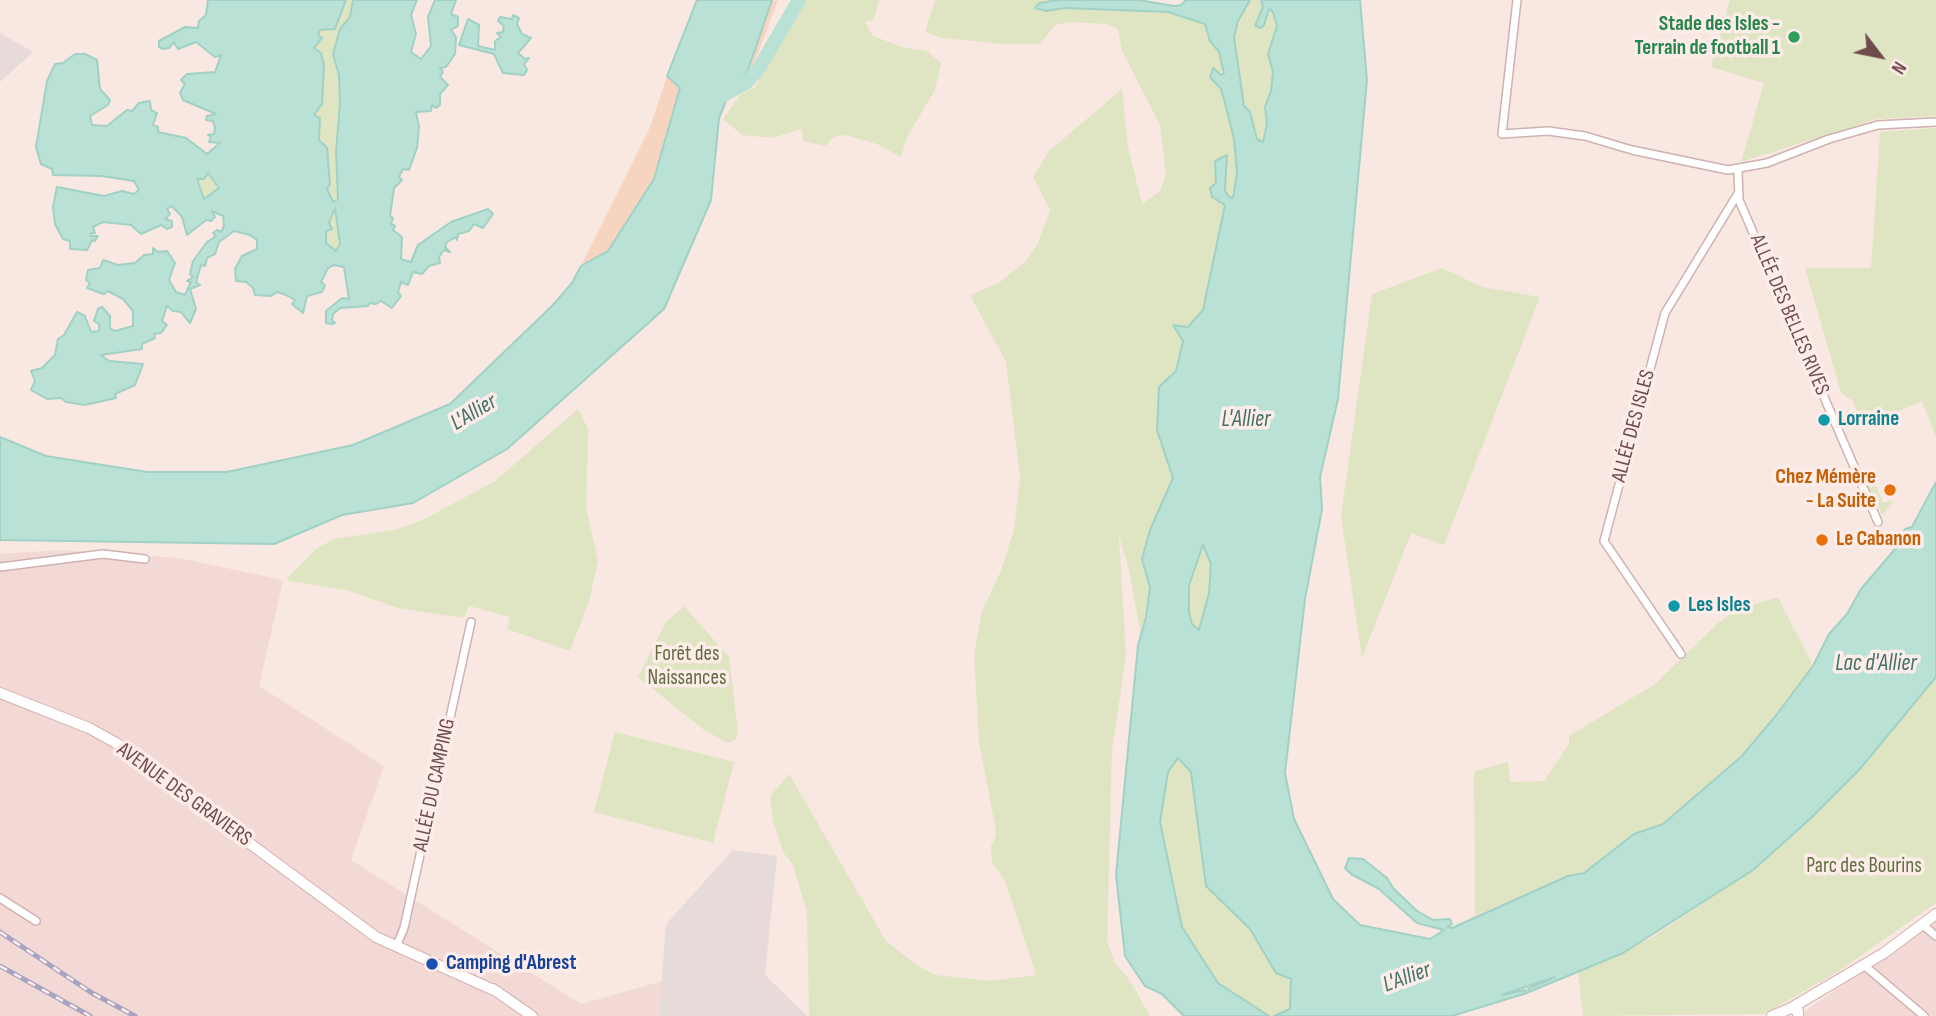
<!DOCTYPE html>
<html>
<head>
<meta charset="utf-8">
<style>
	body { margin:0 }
	#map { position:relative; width:1936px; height:1016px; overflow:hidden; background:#f9e7e2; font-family:"Sofia Sans Condensed",sans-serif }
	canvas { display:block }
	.north { position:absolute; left:1845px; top:21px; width:70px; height:70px; -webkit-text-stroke:5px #fdece8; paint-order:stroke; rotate:122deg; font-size:19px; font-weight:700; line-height:28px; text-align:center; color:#6f4b4d }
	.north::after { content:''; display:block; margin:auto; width:24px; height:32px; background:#6f4b4d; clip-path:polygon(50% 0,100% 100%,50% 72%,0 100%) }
</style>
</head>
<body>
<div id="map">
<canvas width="1936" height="1016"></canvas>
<div class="north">N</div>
</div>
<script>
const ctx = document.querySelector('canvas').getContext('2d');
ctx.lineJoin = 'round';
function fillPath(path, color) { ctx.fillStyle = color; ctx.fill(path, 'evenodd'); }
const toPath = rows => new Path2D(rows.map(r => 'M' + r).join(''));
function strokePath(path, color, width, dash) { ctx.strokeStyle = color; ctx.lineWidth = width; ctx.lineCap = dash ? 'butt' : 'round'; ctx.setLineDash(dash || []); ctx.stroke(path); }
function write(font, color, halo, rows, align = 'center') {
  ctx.font = font + ' "Sofia Sans Condensed",sans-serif'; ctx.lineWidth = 7; ctx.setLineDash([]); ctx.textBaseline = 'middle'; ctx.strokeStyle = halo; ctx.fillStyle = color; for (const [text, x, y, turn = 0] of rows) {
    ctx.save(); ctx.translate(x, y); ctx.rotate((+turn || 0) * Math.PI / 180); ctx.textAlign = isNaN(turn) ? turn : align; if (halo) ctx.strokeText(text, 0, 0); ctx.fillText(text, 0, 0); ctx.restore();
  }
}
fillPath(toPath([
	[60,550,179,558,283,580,259,686,384,766,351,860,581,1004,663,981,660,1016,0,1016,0,554],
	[1936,921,1936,1016,1801,1016,1809,1008]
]), '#f2d9d5');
fillPath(toPath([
	[0,33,33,52,0,82],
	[733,850,777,856,765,975,807,1016,659,1016,666,924]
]), '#e7dbda');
fillPath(toPath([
	[346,0,353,0,350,17,345,22,333,54,339,75,340,104,336,151,338,199,333,202,327,189,330,184,327,161,318,134,321,125,314,115,324,86,324,65,314,48,320,30,325,29,339,17],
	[805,0,879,0,874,19,865,22,873,36,902,47,927,51,941,63,935,90,908,135,901,157,877,144,845,135,834,137,825,146,803,141,802,129,772,138,742,135,723,119,741,94,755,87,770,52],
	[935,0,1058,0,1040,3,1039,11,1064,8,1168,12,1205,24,1210,41,1219,52,1224,73,1221,75,1213,68,1210,77,1221,89,1225,103,1234,139,1237,173,1233,198,1229,197,1225,191,1229,164,1221,202,1225,205,1203,310,1188,327,1176,372,1159,387,1157,430,1173,478,1142,558,1150,587,1141,636,1129,569,1119,536,1126,656,1112,750,1107,942,1115,963,1129,979,1150,1016,809,1016,807,912,793,865,783,852,773,821,770,796,789,774,886,941,915,964,935,975,990,981,1036,975,1005,881,992,862,991,846,996,836,995,825,979,742,974,654,982,611,1000,573,1014,530,1020,477,1006,362,970,295,1000,282,1025,262,1038,243,1050,210,1033,177,1049,151,1122,89,1128,147,1142,204,1160,191,1166,174,1160,125,1122,51,1118,29,1107,24,1068,22,1056,25,1039,44,1003,44,941,38,925,32],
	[1250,0,1261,0,1263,7,1255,26,1264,25,1269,9,1273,12,1277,26,1268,54,1273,72,1271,91,1265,107,1267,124,1263,142,1257,139,1250,112,1244,106,1234,37,1238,21],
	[1730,0,1936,0,1936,116,1877,119,1741,162,1764,83,1711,67],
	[1936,128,1936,437,1922,401,1863,426,1853,401,1841,393,1805,268,1871,268,1880,132],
	[208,173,219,188,204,200,197,179],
	[335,207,340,244,336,251,326,243,326,231,332,229,328,223],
	[1442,268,1482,287,1540,297,1444,545,1411,533,1362,658,1341,516,1372,294],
	[578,409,588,429,586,508,598,561,589,601,570,651,507,629,510,617,469,606,464,618,398,608,346,590,288,581,287,578,316,549,334,539,394,530,423,520,495,481],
	[1874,481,1883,503,1891,500,1893,503,1882,515,1867,484],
	[1203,544,1211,564,1209,593,1199,630,1192,624,1189,612,1189,585],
	[1778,597,1813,666,1742,756,1663,824,1634,834,1584,873,1567,876,1475,916,1474,771,1508,762,1510,782,1544,781,1569,744,1569,736,1655,684,1718,623,1736,610],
	[684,606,729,657,738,733,735,740,728,743,704,730,638,677,666,622],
	[1936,677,1936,903,1836,973,1764,1014,1583,1016,1578,972,1651,938,1753,870,1811,818,1859,770],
	[615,732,734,762,713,843,594,812],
	[1178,758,1191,772,1206,886,1250,929,1276,973,1291,979,1290,1009,1274,1016,1269,1016,1218,983,1182,927,1160,822,1168,772]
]), '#dfe5c3');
fillPath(toPath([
	[778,0,755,61,748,70,771,1],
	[667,76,680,88,654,178,608,251,581,266,651,125]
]), '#f6d4c0');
const water = toPath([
	[208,0,346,0,335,29,320,30,318,35,322,38,314,48,321,53,324,65,322,104,314,115,320,118,319,140,327,148,330,184,327,189,333,202,338,199,336,151,340,104,339,75,333,54,340,29,350,17,353,0,417,0,411,15,416,34,411,52,421,59,431,46,428,17,435,0,456,0,451,14,458,17,458,26,451,30,456,37,455,54,446,67,440,68,443,72,440,77,448,85,440,94,440,105,436,108,432,105,431,111,416,112,419,127,417,148,409,170,403,169,399,177,402,180,394,188,390,216,393,218,391,224,395,226,393,230,402,237,401,259,411,262,418,245,451,222,488,209,493,214,483,228,474,224,469,231,458,234,457,240,456,237,447,242,445,247,450,252,444,250,439,257,440,263,429,266,422,274,413,272,408,285,401,282,398,292,401,296,392,308,381,301,376,304,370,303,368,306,340,308,333,314,332,320,335,323,331,324,326,323,326,311,342,298,349,299,344,267,334,265,328,268,321,282,325,285,322,292,307,296,303,313,292,304,295,300,286,295,277,292,271,296,255,295,253,288,246,282,236,281,235,269,242,256,257,249,257,240,250,235,234,231,219,242,215,254,207,258,205,266,201,265,196,282,200,285,190,289,196,309,190,323,181,312,173,311,167,306,162,321,167,325,161,333,154,334,155,338,142,344,142,349,101,355,109,361,143,364,135,385,115,394,116,398,85,405,66,402,61,398,47,399,31,390,35,381,31,371,42,368,55,355,58,339,64,335,77,312,85,316,91,332,99,331,99,324,94,321,98,309,102,307,110,316,110,328,115,331,133,326,133,311,123,299,108,291,104,294,87,288,90,283,86,280,88,270,100,268,103,260,118,265,135,263,144,255,153,254,153,248,158,252,167,251,175,263,169,280,176,292,185,295,191,282,187,281,193,277,190,274,193,261,207,242,216,236,213,233,217,230,221,232,224,226,223,216,212,211,215,217,211,221,206,220,187,235,182,217,172,206,167,209,170,214,165,219,172,221,172,227,167,229,161,225,141,234,131,225,103,222,93,227,95,233,91,233,91,236,98,236,95,241,92,240,87,250,70,249,70,241,63,239,55,224,53,207,57,187,104,196,122,191,134,194,139,190,134,181,102,176,53,175,52,169,41,164,36,147,47,81,55,64,63,63,75,54,85,54,97,60,100,89,110,100,108,105,90,116,92,125,107,126,127,110,132,111,139,103,150,101,151,110,157,113,153,125,158,127,158,132,186,138,207,154,220,143,209,142,211,137,208,135,214,134,215,128,213,121,206,120,207,116,216,114,183,100,180,93,185,84,181,80,187,74,215,72,221,55,215,57,196,42,178,49,174,42,169,48,163,49,159,47,159,41,185,27,198,28,199,21,206,15,208,0],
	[208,173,219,188,204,199,197,179,204,179,208,173],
	[335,208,340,244,336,251,326,243,326,231,332,229,329,223,335,208],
	[697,0,772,0,748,70,726,101,719,118,711,200,664,309,507,449,413,503,342,515,274,544,0,540,0,437,46,456,147,472,227,472,353,445,450,404,553,305,572,283,581,266,608,251,654,179,680,88,667,76,697,0],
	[1058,0,1139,0,1174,6,1181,5,1186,0,1250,0,1238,21,1234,37,1244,106,1250,112,1257,139,1263,142,1267,124,1265,107,1271,91,1273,72,1268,54,1277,26,1273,12,1269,9,1264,25,1261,28,1255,26,1263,7,1261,0,1360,0,1367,80,1338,399,1320,477,1322,509,1305,599,1285,773,1294,819,1333,899,1360,925,1430,939,1444,930,1417,923,1379,889,1351,874,1345,868,1349,858,1363,859,1387,878,1393,888,1417,911,1433,920,1450,919,1452,924,1447,927,1452,928,1568,876,1584,873,1634,834,1663,824,1742,756,1777,714,1813,666,1829,634,1847,614,1861,589,1896,548,1905,529,1912,527,1936,482,1936,677,1859,770,1811,818,1753,870,1623,953,1529,992,1528,989,1555,977,1502,995,1525,990,1527,993,1452,1016,1274,1016,1290,1009,1291,979,1276,973,1250,929,1206,886,1191,772,1178,758,1168,772,1160,822,1182,927,1218,983,1269,1016,1184,1016,1162,994,1145,986,1125,956,1116,875,1138,645,1146,617,1150,587,1142,559,1150,530,1173,478,1157,430,1159,387,1176,371,1183,341,1173,325,1188,327,1203,310,1225,205,1212,197,1210,188,1216,183,1215,161,1227,155,1225,191,1229,197,1233,198,1237,173,1234,139,1225,103,1221,89,1210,77,1213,68,1221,75,1224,73,1219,52,1210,41,1205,24,1168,12,1065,8,1046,11,1035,8,1039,3,1058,0],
	[1203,545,1211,564,1209,593,1199,630,1192,624,1189,612,1189,585,1203,545],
	[513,15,519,18,517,24,522,34,531,38,518,53,525,59,529,58,524,64,527,70,524,75,503,73,494,54,459,45,468,19,479,25,478,46,495,50,495,41,501,37,497,33,503,32,504,26,498,21,500,17,512,19,513,15]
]);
fillPath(water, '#b9e1d6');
strokePath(water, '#a1d1c5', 2);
strokePath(toPath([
	[719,97,746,83,759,68,799,0]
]), '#b9e1d6', 14);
const street = toPath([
	[1517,0,1502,134,1548,131,1585,136,1632,150,1728,170,1767,163,1829,139,1878,125,1936,122],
	[1738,170,1739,200,1878,522],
	[0,567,103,554,145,559],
	[1681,654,1604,541,1665,313,1737,195],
	[0,898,36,921],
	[1923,925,1936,936],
	[396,947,404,928,471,622],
	[1865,966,1924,1016]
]);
const secondary = toPath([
	[0,693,89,728,116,743,166,776,225,825,376,937,498,992],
	[493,989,532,1016],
	[1791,1008,1884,953,1936,914],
	[1772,1016,1791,1008,1798,1011,1798,1016]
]);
strokePath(street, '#ceb1b0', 10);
strokePath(secondary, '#d3b1b0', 12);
strokePath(street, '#fff', 7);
strokePath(secondary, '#fff', 10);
const rail = toPath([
	[0,932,92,993,135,1016],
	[0,966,90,1016]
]);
strokePath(rail, '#a7a3c1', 5);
strokePath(rail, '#fdece8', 2.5, [8]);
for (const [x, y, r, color] of [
	[1794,37,7,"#2e9e5b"],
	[1824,420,7,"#0f9aa8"],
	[1890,490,7,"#e8710a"],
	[1822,540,7,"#e8710a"],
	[1674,606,7,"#0f9aa8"],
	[432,964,7,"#1a4fb4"]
]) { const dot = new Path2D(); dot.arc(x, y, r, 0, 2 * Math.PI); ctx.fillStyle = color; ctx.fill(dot); strokePath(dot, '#fdece8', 2.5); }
write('bold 21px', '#27864d', '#fdece8', [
	["Stade des Isles -",1780,25],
	["Terrain de football 1",1780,49]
], 'right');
write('21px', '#6f4b4d', '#fdece8', [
	["ALLÉE DES BELLES RIVES",1789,315,67],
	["ALLÉE DES ISLES",1634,426,-75],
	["ALLÉE DU CAMPING",435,785,-78],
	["AVENUE DES GRAVIERS",184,795,36]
]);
write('bold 21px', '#0d838f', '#fdece8', [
	["Lorraine",1838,420],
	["Les Isles",1688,606]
], 'left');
write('bold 21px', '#c56008', '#fdece8', [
	["Chez Mémère",1876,478],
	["- La Suite",1876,502],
	["Le Cabanon",1836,540,"left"]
], 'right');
write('21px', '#616e42', '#fdece8', [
	["Forêt des",687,655],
	["Naissances",687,679],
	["Parc des Bourins",1864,867]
]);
write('bold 21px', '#164399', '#fdece8', [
	["Camping d'Abrest",446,964]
], 'left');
write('italic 23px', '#417366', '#fdece8', [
	["L'Allier",474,413,-31],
	["L'Allier",1246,420],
	["Lac d'Allier",1876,664],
	["L'Allier",1407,978,-20]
]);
</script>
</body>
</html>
